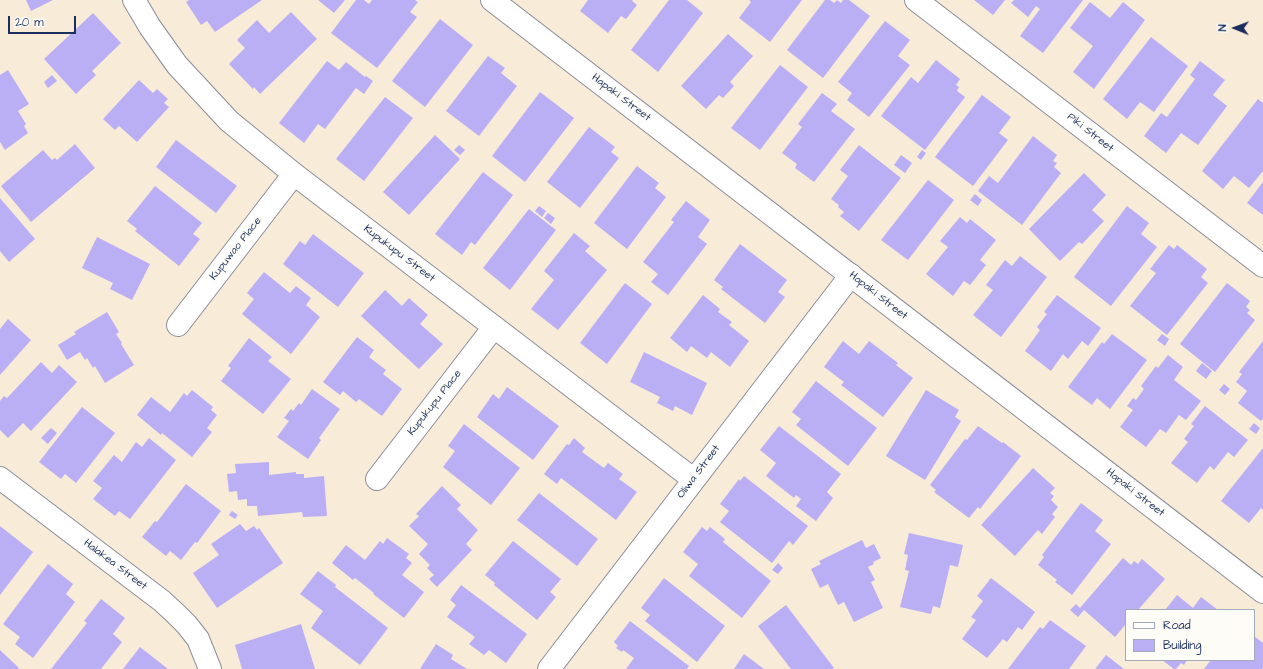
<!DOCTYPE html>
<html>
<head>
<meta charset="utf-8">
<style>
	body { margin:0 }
	#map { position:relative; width:1263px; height:669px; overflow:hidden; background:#f8ebd8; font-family:"Architects Daughter",sans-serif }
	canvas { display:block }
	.legend { position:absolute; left:1125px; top:609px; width:130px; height:52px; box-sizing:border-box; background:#fdfcf7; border:1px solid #a3aaba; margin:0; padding:5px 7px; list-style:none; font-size:12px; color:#1b2f5e }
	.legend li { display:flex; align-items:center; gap:8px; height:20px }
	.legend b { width:20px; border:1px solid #a3aaba }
	.north { position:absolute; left:1215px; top:8px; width:40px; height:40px; -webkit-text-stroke:3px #fdfcf7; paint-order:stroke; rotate:271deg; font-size:11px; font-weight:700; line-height:16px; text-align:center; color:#1b2f5e }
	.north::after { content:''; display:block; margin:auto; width:14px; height:18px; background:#1b2f5e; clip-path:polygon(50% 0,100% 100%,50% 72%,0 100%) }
	.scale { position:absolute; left:8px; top:16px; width:68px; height:18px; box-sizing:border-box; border:2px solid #1b2f5e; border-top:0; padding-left:5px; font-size:12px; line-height:14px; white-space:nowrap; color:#1b2f5e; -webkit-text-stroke:3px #fdfcf7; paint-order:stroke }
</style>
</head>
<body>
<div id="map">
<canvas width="1263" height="669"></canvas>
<ul class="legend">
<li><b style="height:5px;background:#fff"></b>Road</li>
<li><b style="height:11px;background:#baaff5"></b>Building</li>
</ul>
<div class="north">N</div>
<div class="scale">20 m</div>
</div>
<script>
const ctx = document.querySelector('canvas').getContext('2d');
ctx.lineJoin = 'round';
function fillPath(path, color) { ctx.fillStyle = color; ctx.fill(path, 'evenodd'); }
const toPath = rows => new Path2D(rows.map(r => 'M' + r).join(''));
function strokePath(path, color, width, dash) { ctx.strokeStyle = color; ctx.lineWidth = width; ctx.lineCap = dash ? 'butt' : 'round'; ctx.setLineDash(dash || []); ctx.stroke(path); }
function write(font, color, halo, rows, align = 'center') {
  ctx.font = font + ' "Architects Daughter",sans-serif'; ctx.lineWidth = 3.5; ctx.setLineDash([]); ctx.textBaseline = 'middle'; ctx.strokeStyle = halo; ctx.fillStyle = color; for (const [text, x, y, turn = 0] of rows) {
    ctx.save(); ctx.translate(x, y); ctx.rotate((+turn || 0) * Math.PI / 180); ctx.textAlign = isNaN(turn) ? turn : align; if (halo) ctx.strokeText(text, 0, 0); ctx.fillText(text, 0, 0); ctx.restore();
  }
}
fillPath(toPath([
	[26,0,53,0,31,11],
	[189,0,262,0,215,32,207,21,201,25,186,2],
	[318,0,345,0,334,13],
	[356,0,364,0,369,4,372,0,415,0,418,2,410,12,417,17,377,68,331,33],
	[588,0,633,0,632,1,637,5,626,19,621,16,608,33,580,11],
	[669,0,687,0,703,13,658,72,631,50],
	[749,0,802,0,770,42,739,18,751,2],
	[825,0,830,0,834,3,837,0,841,3,843,0,849,0,870,16,823,78,787,50],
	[974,0,1005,0,993,15],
	[1014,0,1083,0,1043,53,1020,36,1040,9,1036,6,1028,17,1011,3],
	[1090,2,1110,18,1123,2,1145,20,1094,89,1073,72,1093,46,1070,28],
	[291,12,317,39,260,94,254,87,253,89,229,64,245,48,237,40,257,20,269,33],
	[93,13,121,43,92,71,96,75,76,94,44,59],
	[440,19,473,45,425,107,392,81],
	[885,21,910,40,898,56,910,65,869,117,847,100,852,93,838,82],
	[728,34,753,56,730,82,734,86,723,98,719,95,706,109,681,86],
	[1151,37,1188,66,1154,112,1140,102,1127,119,1103,99],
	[488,56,505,68,501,73,517,86,479,136,446,111],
	[936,60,960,79,956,85,959,87,957,91,965,97,925,150,881,116,911,77,918,83],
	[327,61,339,70,346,62,365,77,366,76,373,81,364,94,356,88,325,129,318,124,304,143,279,123],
	[1200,61,1225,80,1213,95,1227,106,1198,145,1181,133,1166,153,1144,136,1161,113,1167,117,1195,79,1190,75],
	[780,65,808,87,760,150,731,128],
	[8,70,29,104,18,111,26,124,24,126,28,133,5,150,0,142,0,75],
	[52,75,57,81,48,88,44,82],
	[139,80,153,93,157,89,168,99,164,103,169,107,137,142,119,126,115,130,103,119],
	[540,92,574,118,525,182,492,156],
	[822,93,837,104,831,111,855,129,814,182,795,168,797,164,782,153,802,127,798,124],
	[982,95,1011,117,999,133,1008,140,973,186,935,157],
	[385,97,413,118,364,181,336,159],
	[1258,99,1263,103,1263,171,1249,188,1234,176,1223,189,1202,171],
	[589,127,615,147,611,152,619,158,580,208,547,182],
	[435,135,460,159,409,215,383,192],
	[1033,136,1057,155,1053,161,1057,163,1054,167,1061,173,1022,225,978,191,989,176,998,183],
	[176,140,237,186,216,213,156,167],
	[75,144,95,168,31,222,1,186,43,150,52,160,55,158,57,160],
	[459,145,465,150,460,155,454,150],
	[859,145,901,178,859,231,840,216,844,212,838,207,839,205,831,199,848,176,840,170],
	[922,150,926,153,921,160,917,157],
	[901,155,912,163,905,173,894,165],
	[637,166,659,183,655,188,666,197,627,249,594,223],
	[483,172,513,195,475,245,471,242,462,255,435,234],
	[1084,173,1106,195,1092,210,1104,221,1082,244,1079,242,1060,261,1029,229],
	[928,180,954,200,908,260,881,240],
	[1263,182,1263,215,1247,203],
	[155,186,202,223,193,234,200,239,179,266,135,231,137,229,127,221],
	[975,194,982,200,978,206,970,200],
	[0,198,35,239,9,262,0,251],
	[686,201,710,220,698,237,707,244,668,295,651,282,658,274,643,262,674,222,671,220],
	[539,206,546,211,542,217,535,211],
	[1127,206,1149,223,1141,234,1157,247,1111,306,1074,277],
	[529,209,556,230,510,290,483,268],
	[548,213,555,218,551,224,544,218],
	[960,217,967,223,970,219,996,240,980,260,986,265,970,285,964,281,953,296,926,274,948,247,940,241],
	[574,233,590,246,585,251,607,270,558,330,531,309,554,280,544,271],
	[313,234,364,273,338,307,283,264,300,241,305,245],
	[97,237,150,264,132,300,110,289,113,283,82,268],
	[740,244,787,280,778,292,785,297,765,323,721,289,723,287,714,280],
	[1169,245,1174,249,1177,245,1207,269,1201,277,1208,283,1167,335,1130,306,1156,273,1150,269],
	[1020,256,1047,277,1001,337,973,315,993,290,986,285,1005,260,1012,266],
	[264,272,290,293,296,286,311,298,306,305,320,317,291,354,242,314,254,299,247,293],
	[625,283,652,304,607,364,580,343],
	[1227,283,1250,301,1246,307,1250,310,1247,313,1255,320,1215,372,1180,344],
	[385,290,402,306,409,298,428,315,420,324,443,344,419,369,361,316],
	[703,295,720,309,718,312,732,322,729,325,749,341,730,367,711,352,707,358,691,346,687,352,670,338],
	[1057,295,1101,328,1088,346,1082,341,1068,359,1063,354,1051,371,1025,351,1040,330,1037,327,1047,314,1044,312],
	[107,312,119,332,116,334,122,343,121,344,134,365,105,383,95,366,93,368,87,358,85,360,80,352,67,360,58,345,76,334,74,332],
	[8,319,31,340,0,375,0,329],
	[1112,334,1147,360,1110,409,1097,398,1092,405,1068,387,1102,342,1104,344],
	[1162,334,1169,339,1165,346,1157,340],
	[357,337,374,350,369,357,386,370,383,374,402,389,382,416,359,399,356,402,343,391,340,395,323,382],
	[249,338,272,357,268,361,291,379,263,414,221,381,231,368,228,366],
	[843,341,859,354,869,341,898,363,896,365,913,378,883,417,841,385,844,382,824,367],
	[1263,341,1263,419,1261,421,1238,403,1247,391,1236,382,1242,374,1239,372],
	[644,352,707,383,692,415,675,406,673,411,657,403,660,397,630,382],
	[1168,355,1183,367,1174,380,1201,401,1186,420,1179,415,1166,433,1160,429,1146,447,1120,427,1133,410,1127,406,1133,398,1136,400,1144,389,1141,386,1156,366,1158,368],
	[41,362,52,373,59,365,77,382,31,431,23,423,8,438,0,430,0,401,4,396,7,398],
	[1202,363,1212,371,1206,379,1196,371],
	[816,381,877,428,848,466,796,425,801,419,792,412],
	[1224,384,1230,389,1225,395,1219,390],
	[507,387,559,426,533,460,477,417,493,394,499,399],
	[312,389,340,409,319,438,321,440,308,459,277,437,289,421,284,418,291,409,293,411,299,403,301,405],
	[192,390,213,407,211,410,217,415,207,428,212,432,192,457,162,433,161,435,137,415,151,397,170,412,184,393,187,396],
	[926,390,959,410,955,417,961,421,925,480,886,456],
	[1205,406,1248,440,1234,457,1228,452,1214,470,1210,466,1197,483,1171,463,1188,442,1184,439,1194,426,1191,424],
	[82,407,115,433,76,483,65,474,61,479,39,462],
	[1254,423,1260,428,1256,434,1249,429],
	[464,424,520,468,491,505,443,467,455,451,448,446],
	[779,426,841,474,827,492,833,498,816,521,796,506,801,499,796,495,794,498,766,476,776,463,760,450],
	[978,426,1002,443,1003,442,1021,456,980,509,978,507,969,518,934,492,936,490,930,485,965,439,967,440],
	[51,428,57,433,48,444,41,438],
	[149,438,176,460,130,519,119,511,115,516,93,499,102,488,93,481,114,455,122,462,136,442,142,447],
	[574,438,585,448,582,452,604,468,608,463,623,474,619,479,637,492,616,520,561,478,557,484,544,474,567,444,569,445],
	[1263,448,1263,510,1261,508,1249,523,1221,501],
	[269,462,269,475,296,472,296,474,304,474,304,478,324,476,327,516,303,517,302,512,258,516,257,506,247,506,247,499,238,500,237,491,229,492,227,474,236,473,235,464],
	[1033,468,1055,488,1050,493,1054,496,1051,500,1058,507,1052,514,1055,517,1042,534,1038,530,1015,556,981,525],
	[744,476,808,526,793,545,789,541,772,563,720,522,729,511,720,504,739,479,740,481],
	[186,484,221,511,197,543,195,542,181,560,170,551,166,556,142,537,155,521,157,522],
	[442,486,461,505,457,509,478,530,466,544,472,550,437,587,429,579,434,575,427,568,430,565,419,554,428,544,409,526,419,516,416,514],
	[539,493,598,539,577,566,517,520],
	[1081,503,1103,520,1095,531,1111,544,1072,595,1055,582,1057,580,1038,565,1044,557,1042,555],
	[232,511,238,515,235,519,229,515],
	[240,524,246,531,254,526,257,530,259,528,283,563,217,608,193,573,219,555,211,544],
	[0,526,33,552,0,595],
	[702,527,707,531,710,527,725,539,723,542,771,581,742,618,689,576,698,564,683,552],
	[909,533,963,545,958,567,950,565,940,608,933,606,931,614,900,607,909,571,905,570,908,555,904,554],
	[387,538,409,554,406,558,412,563,402,575,424,592,404,618,373,594,374,593,355,578,353,580,332,563,346,545,365,560,380,541,383,544],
	[862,540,866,548,874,544,881,558,873,562,874,564,868,567,875,580,871,582,883,608,854,622,844,602,838,605,828,584,820,588,811,569,821,564,819,561],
	[513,541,561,579,550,592,556,597,537,620,494,585,495,583,485,575],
	[1123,558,1131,565,1134,561,1138,564,1142,559,1165,579,1138,610,1126,610,1126,624,1115,637,1084,610,1078,617,1070,610,1076,604,1080,608],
	[778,563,783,568,778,574,772,570],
	[48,564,73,584,66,594,75,602,33,658,15,644,20,637,3,624],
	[318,571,336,585,335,587,388,628,360,665,311,628,323,611,300,594],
	[664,578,725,626,697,662,645,621,650,615,641,608],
	[991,578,1035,612,1022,630,1018,627,1007,642,1003,639,987,658,962,639,976,620,971,617,983,601,977,596],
	[461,585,527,634,506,663,489,650,484,655,469,644,475,637,447,617,456,605,450,600],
	[1177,595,1193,608,1201,597,1218,610,1165,610],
	[101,599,125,618,113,634,122,642,101,669,51,669,87,623,84,621],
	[786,605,834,668,832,669,791,669,758,626],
	[1050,620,1086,646,1069,669,1008,669,1040,627,1043,629],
	[630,621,689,666,687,669,626,669,634,658,623,650,622,652,616,648,618,646,614,642],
	[301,624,315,669,242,669,235,645],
	[1254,636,1263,643,1263,668,1262,669,1204,669,1211,660,1254,660],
	[436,644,453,655,451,659,467,669,420,669],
	[140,647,168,669,123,669],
	[0,650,19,668,18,669,0,669],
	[744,654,764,669,734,669],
	[1106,655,1124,669,1095,669],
	[1162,660,1187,660,1184,665,1181,663,1176,669,1174,669]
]), '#baaff5');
const minor = toPath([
	[134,0,150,27,177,65,229,121,294,174,693,479],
	[916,0,1263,266],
	[178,325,294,174],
	[0,478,162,601,175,613,187,625,198,639,210,669],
	[377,479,494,327],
	[549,669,851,275]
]);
const tertiary = toPath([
	[492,0,1263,592]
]);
strokePath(minor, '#8a8d9b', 24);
strokePath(tertiary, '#8a8d9b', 24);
strokePath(minor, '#fff', 22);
strokePath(tertiary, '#fff', 22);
write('11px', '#1b2f5e', '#fdfcf7', [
	["Hapaki Street",621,98,37],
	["Piki Street",1090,133,38],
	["Kupuwao Place",236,249,-52],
	["Kupukupu Street",399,254,37],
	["Hapaki Street",878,296,38],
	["Kupukupu Place",435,403,-52],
	["Oliwa Street",699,472,-53],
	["Hapaki Street",1135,493,38],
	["Halakea Street",115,565,37]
]);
</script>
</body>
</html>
